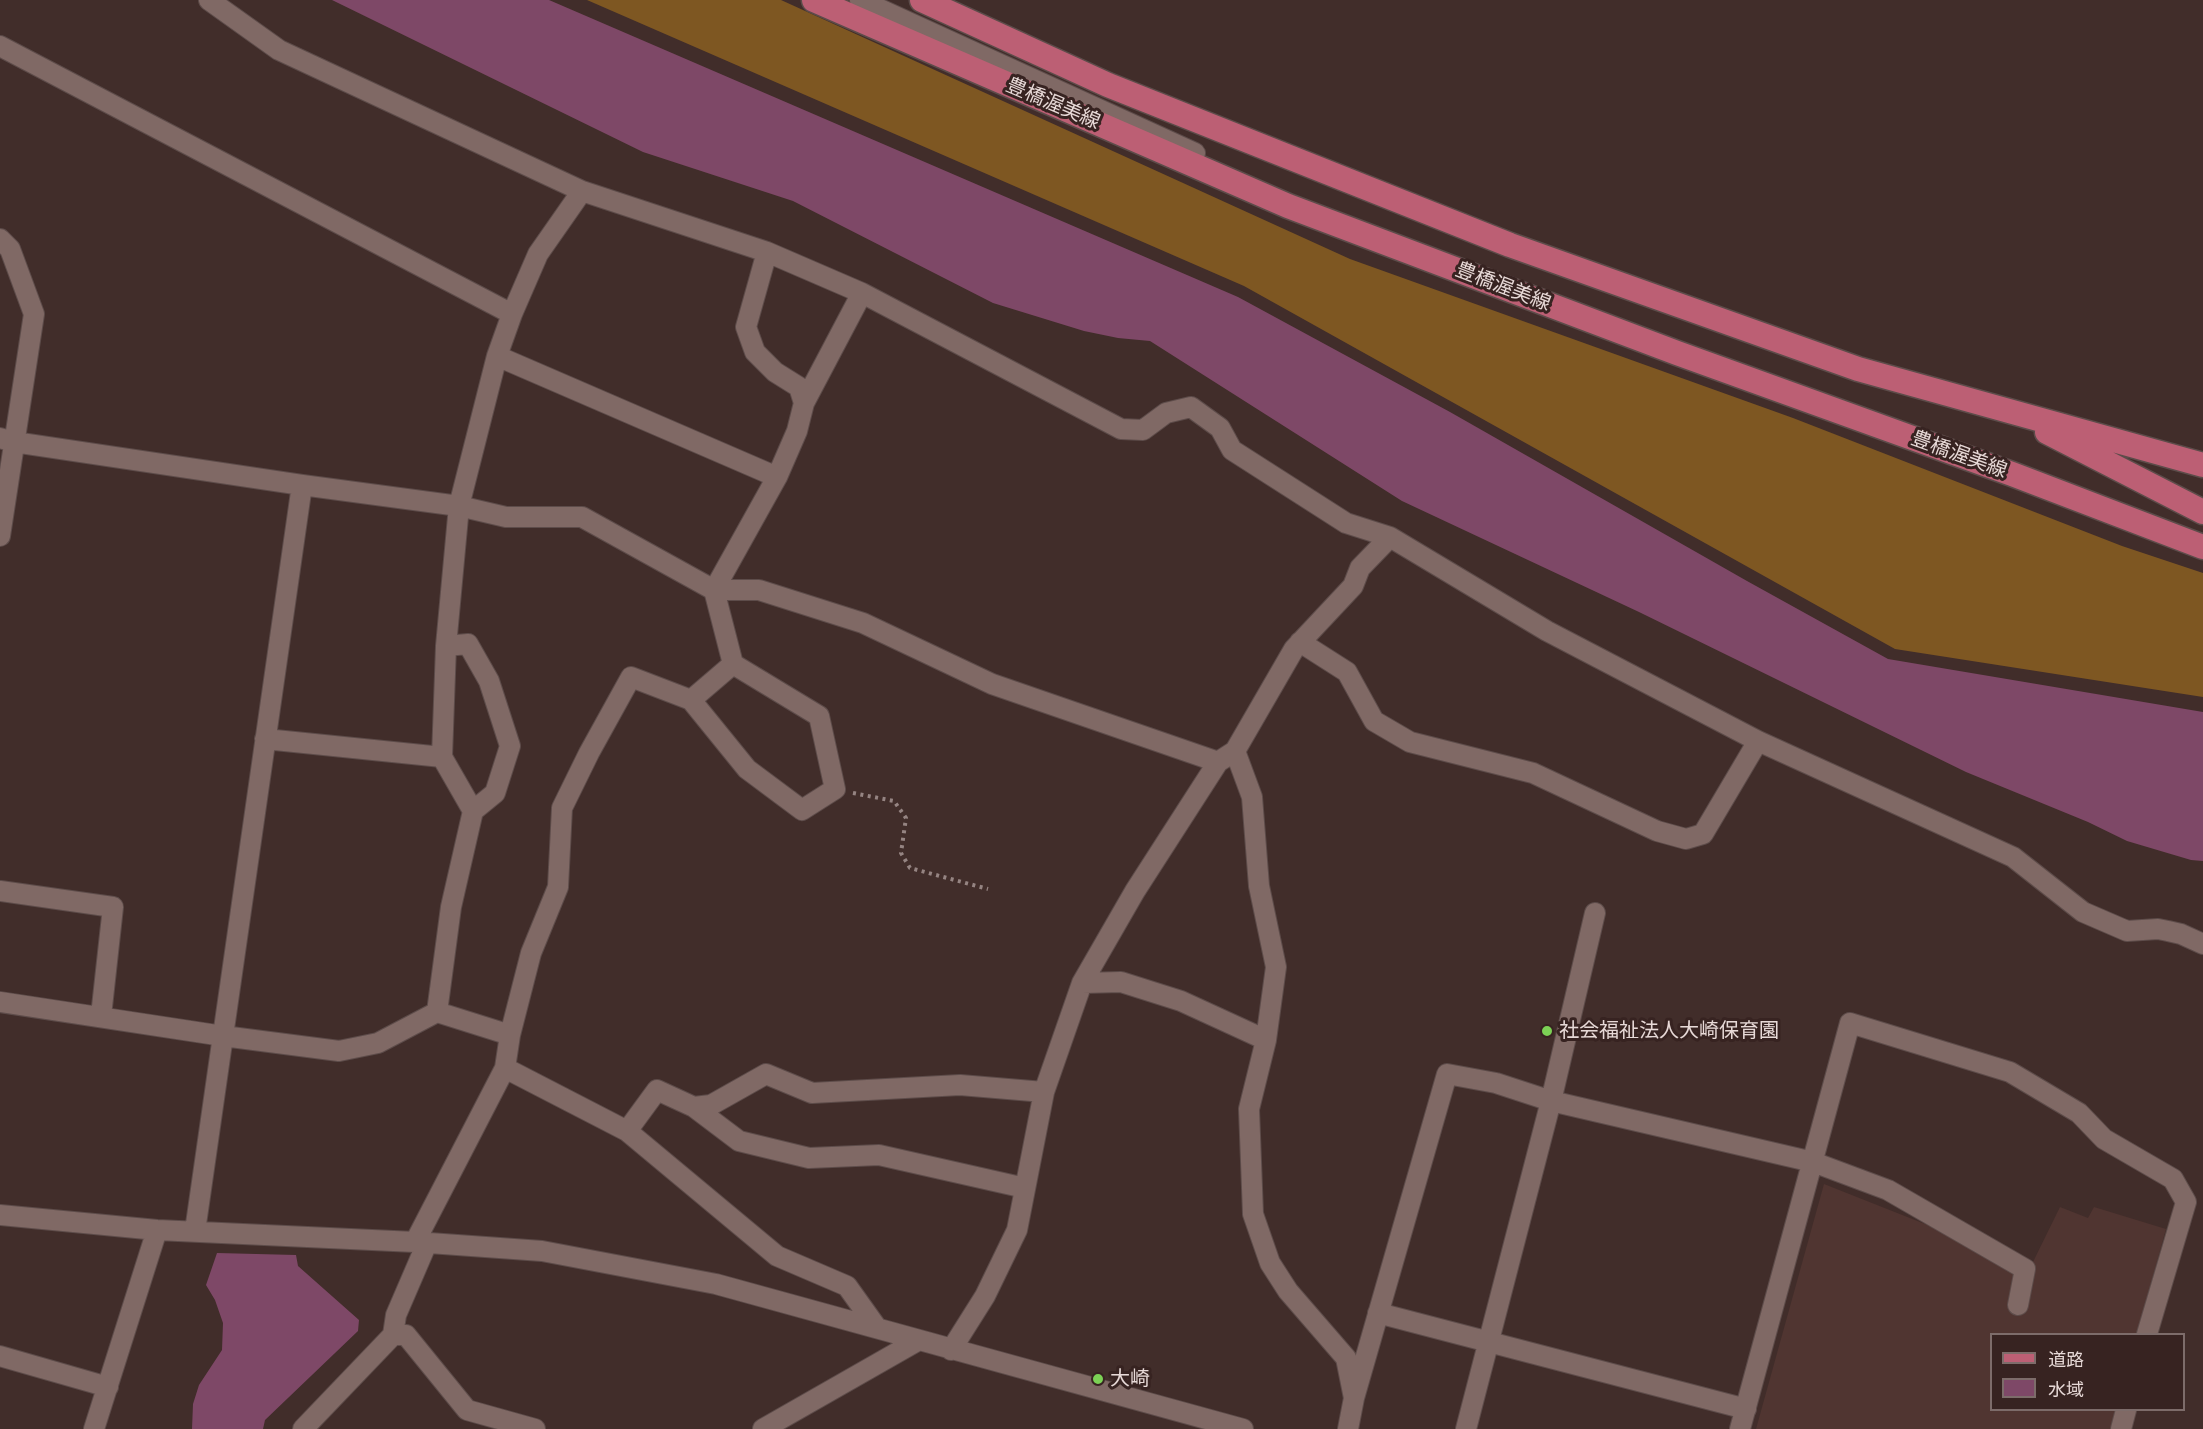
<!DOCTYPE html>
<html>
<head>
<meta charset="utf-8">
<style>
	body { margin:0 }
	#map { position:relative; width:2203px; height:1429px; overflow:hidden; background:#412d2a; font-family:"IBM Plex Serif","Noto Sans JP",serif }
	canvas { display:block }
	.legend { position:absolute; left:1990px; top:1333px; width:195px; height:78px; box-sizing:border-box; background:#372321; border:2px solid #7d6c6a; margin:0; padding:8px 10px; list-style:none; font-size:18px; color:#e7d9d7 }
	.legend li { display:flex; align-items:center; gap:12px; height:30px }
	.legend b { width:30px; border:2px solid #7d6c6a }
</style>
</head>
<body>
<div id="map">
<canvas width="2203" height="1429"></canvas>
<ul class="legend">
<li><b style="height:8px;background:#bc5f74"></b>道路</li>
<li><b style="height:16px;background:#7e4867"></b>水域</li>
</ul>
</div>
<script>
const ctx = document.querySelector('canvas').getContext('2d');
ctx.lineJoin = 'round';
function fillPath(path, color) { ctx.fillStyle = color; ctx.fill(path, 'evenodd'); }
const toPath = rows => new Path2D(rows.map(r => 'M' + r).join(''));
function strokePath(path, color, width, dash) { ctx.strokeStyle = color; ctx.lineWidth = width; ctx.lineCap = dash ? 'butt' : 'round'; ctx.setLineDash(dash || []); ctx.stroke(path); }
function write(font, color, halo, rows, align = 'center') {
  ctx.font = font + ' "IBM Plex Serif","Noto Sans JP",serif'; ctx.lineWidth = 6; ctx.setLineDash([]); ctx.textBaseline = 'middle'; ctx.strokeStyle = halo; ctx.fillStyle = color; for (const [text, x, y, turn = 0] of rows) {
    ctx.save(); ctx.translate(x, y); ctx.rotate((+turn || 0) * Math.PI / 180); ctx.textAlign = isNaN(turn) ? turn : align; if (halo) ctx.strokeText(text, 0, 0); ctx.fillText(text, 0, 0); ctx.restore();
  }
}
fillPath(toPath([
	[1824,1184,2031,1266,2060,1207,2088,1218,2094,1207,2166,1229,2137,1334,1992,1334,1992,1410,2116,1410,2110,1429,1756,1429]
]), '#503531');
fillPath(toPath([
	[587,0,781,0,1350,259,1793,418,2122,546,2203,573,2203,697,1895,649,1244,286]
]), '#7e5722');
fillPath(toPath([
	[332,0,549,0,1238,297,1450,412,1747,581,1888,659,2203,712,2203,861,2191,860,2127,841,2088,822,1966,772,1639,612,1402,501,1150,341,1118,338,1084,331,993,303,793,201,643,152],
	[217,1253,296,1255,298,1266,359,1320,358,1331,265,1420,263,1429,192,1429,193,1404,199,1385,222,1350,223,1323,215,1300,206,1285]
]), '#7e4867');
const minor = toPath([
	[209,0,279,50,582,191,767,252,862,293,1121,429,1143,430,1166,413,1191,407,1220,428,1232,450,1346,523,1390,537,1547,631,1758,741,2013,857,2083,912,2127,931,2158,929,2168,931,2181,934,2203,944],
	[860,0,1195,153],
	[0,46,512,314],
	[0,239,10,249,34,314,0,536],
	[497,356,777,477],
	[804,403,862,293],
	[0,438,14,442,302,485,459,506,506,517,582,517,714,590,759,590,863,623,992,684,1218,762],
	[1300,642,1347,672,1374,721,1410,742,1533,773,1657,831,1686,839,1703,834,1758,741],
	[446,646,468,644,489,681,510,746,495,793,473,811],
	[691,700,733,664],
	[265,739,442,757],
	[1235,751,1252,797,1259,886,1276,967,1266,1040,1249,1109,1253,1214,1270,1263,1288,1291,1346,1358,1354,1398,1348,1429],
	[0,891,113,907,101,1016],
	[1082,983,1121,982,1181,1001,1266,1040],
	[0,1002,223,1036,339,1051,378,1043,437,1012,510,1035,505,1068,415,1242],
	[437,1012,451,907,473,811,442,757,446,646,459,506,497,356,512,314,538,254,582,191],
	[510,1035,531,953,558,887,562,808,589,753,631,677,691,700,747,769,802,810,835,789,819,716,733,664,714,590,777,477,797,431,804,403,799,387,775,372,755,352,746,327,767,252],
	[505,1068,627,1131,777,1256,847,1286,877,1328],
	[694,1107,739,1141,809,1158,879,1155,1025,1188],
	[627,1131,657,1090,694,1107,711,1105,766,1074,812,1093,960,1085,1044,1092],
	[0,1215,157,1230,415,1242,542,1251,716,1284,1243,1429],
	[195,1231,302,485],
	[1378,1313,1746,1409],
	[393,1335,406,1335,467,1410,535,1429],
	[951,1350,985,1296,1017,1230,1044,1092,1082,983,1135,891,1218,762,1235,751,1294,649,1353,586,1360,568,1390,537],
	[0,1356,108,1387],
	[1354,1398,1447,1074,1496,1083,1551,1101,1813,1162,1888,1190,2025,1269,2018,1305],
	[94,1429,157,1230],
	[303,1429,393,1335,396,1315,427,1243],
	[763,1429,919,1340],
	[1466,1429,1551,1101,1595,913],
	[1740,1429,1850,1023,2010,1072,2079,1113,2104,1139,2173,1179,2186,1202,2147,1334],
	[2121,1429,2126,1410]
]);
const major = toPath([
	[814,0,1288,206,1677,353,2012,474,2203,547],
	[922,0,1108,85,1510,245,1858,369,2203,465],
	[2047,432,2203,512]
]);
strokePath(minor, '#5d4c4a', 22);
strokePath(major, '#5d4c4a', 27);
strokePath(toPath([
	[853,793,894,801,906,818,901,853,910,868,988,889]
]), '#958482', 4, [3, 4.5]);
strokePath(minor, '#806965', 20);
strokePath(major, '#bc5f74', 24);
for (const [x, y, r, color] of [
	[1547,1031,6,"#7cd155"],
	[1098,1379,6,"#7cd155"]
]) { const dot = new Path2D(); dot.arc(x, y, r, 0, 2 * Math.PI); ctx.fillStyle = color; ctx.fill(dot); strokePath(dot, '#372321', 2); }
write('20px', '#e7d9d7', '#372321', [
	["豊橋渥美線",1053,104,23],
	["豊橋渥美線",1503,287,21],
	["豊橋渥美線",1959,455,20]
]);
write('20px', '#e7d9d7', '#372321', [
	["社会福祉法人大崎保育園",1559,1031],
	["大崎",1110,1379]
], 'left');
</script>
</body>
</html>
